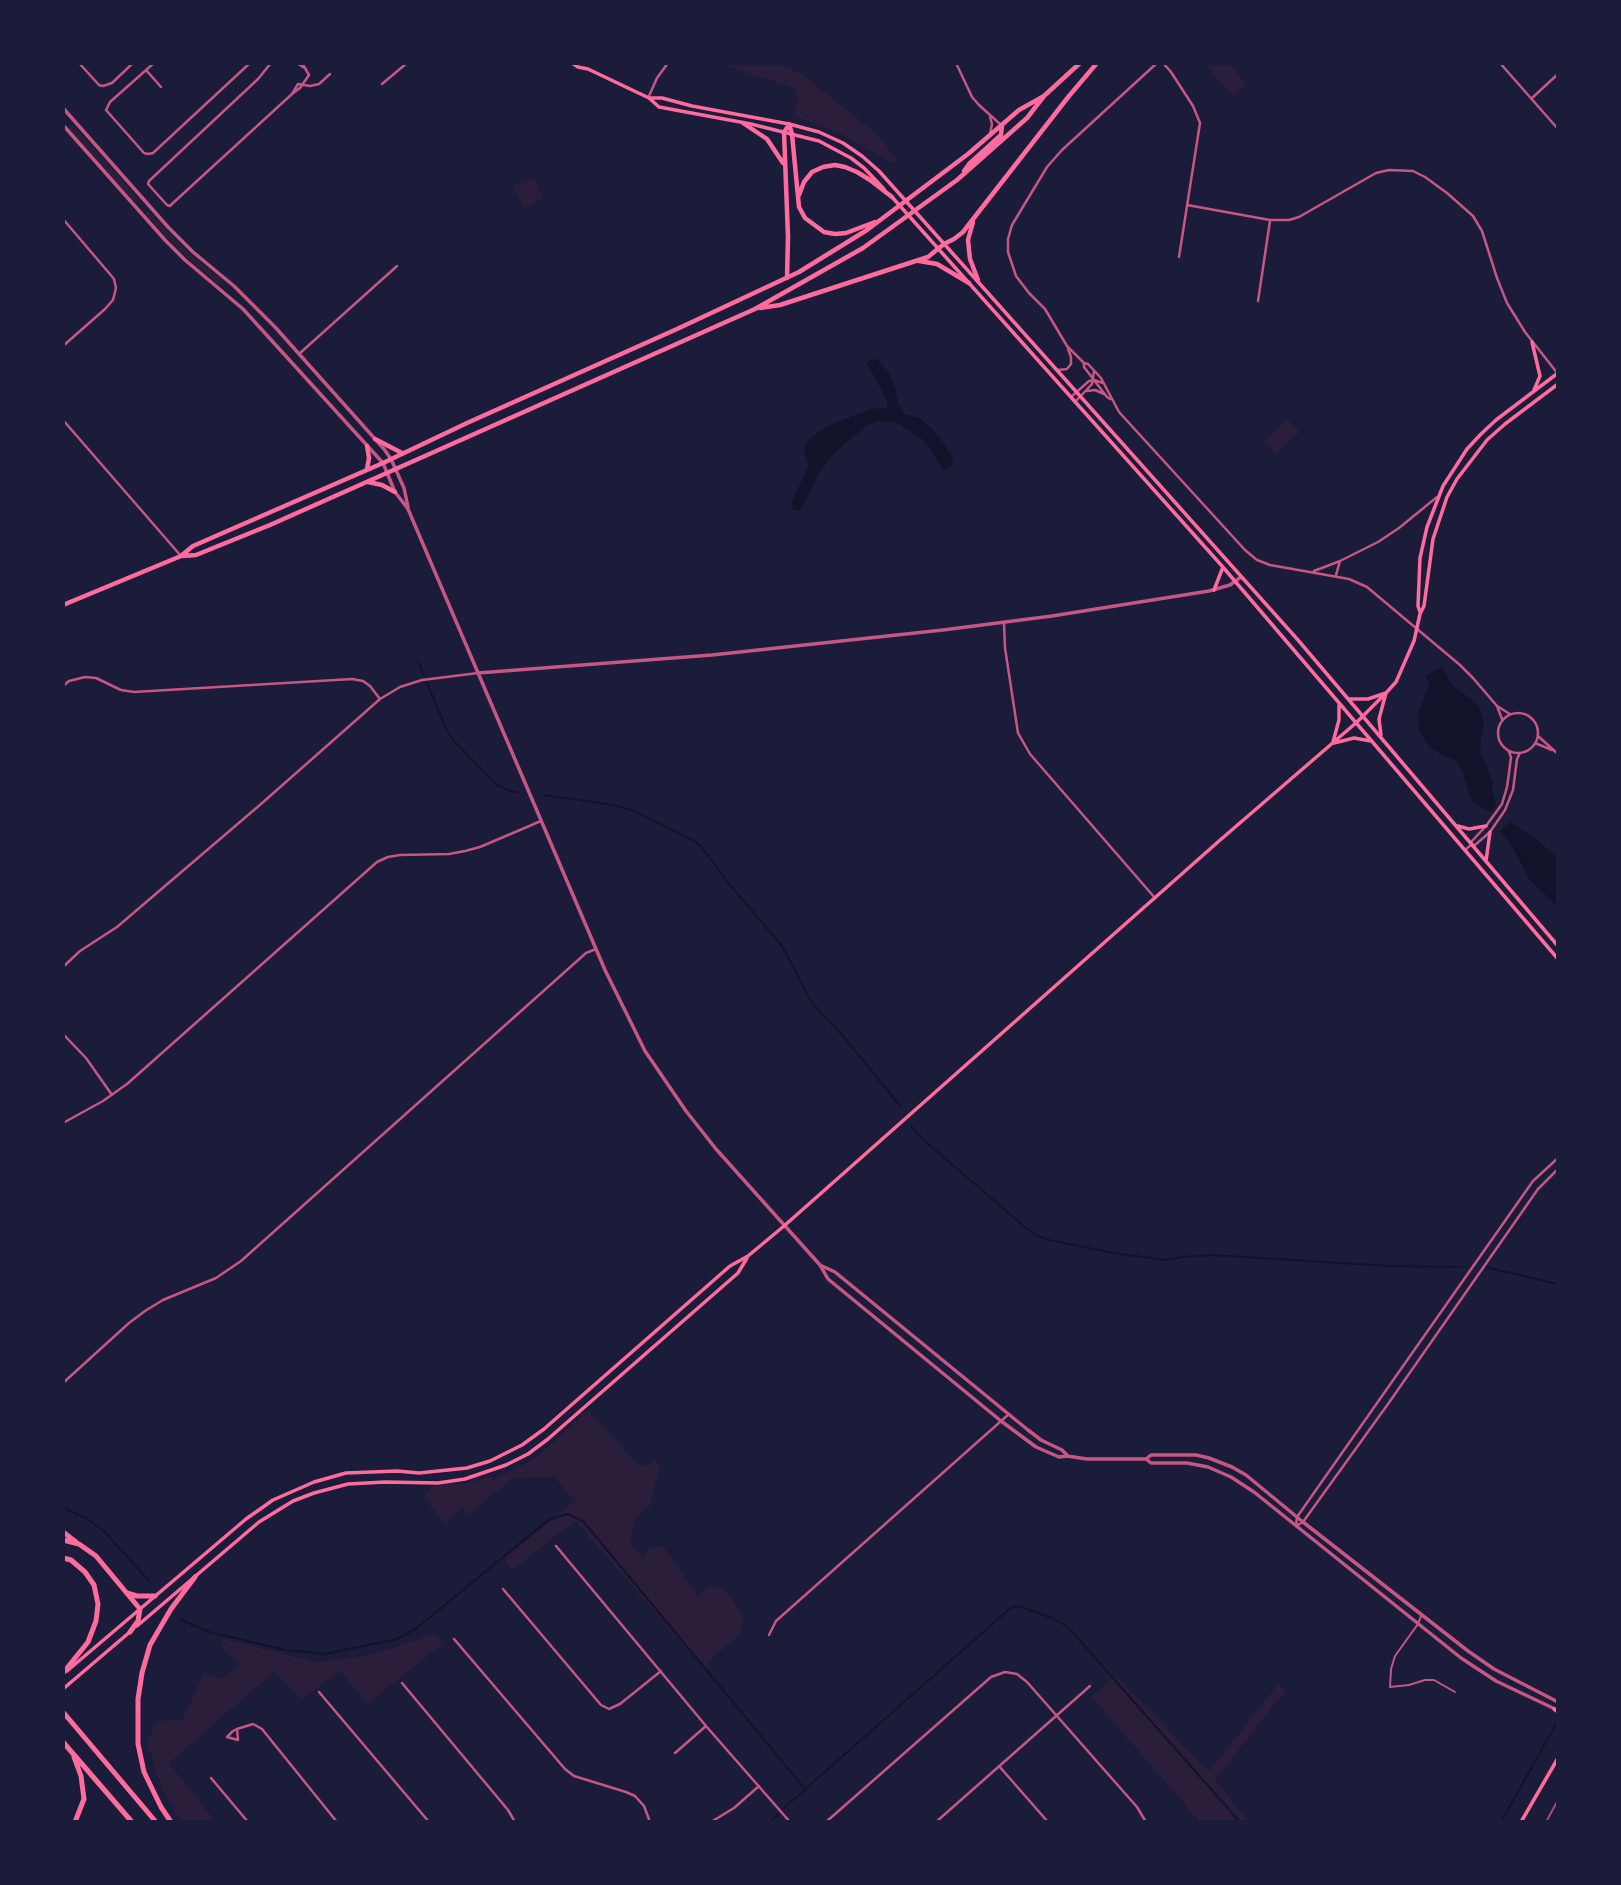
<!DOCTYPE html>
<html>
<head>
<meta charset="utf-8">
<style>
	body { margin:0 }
	#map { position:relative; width:1621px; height:1885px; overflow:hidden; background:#1b1b3a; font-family:"Titillium Web",sans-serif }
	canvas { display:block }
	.frame { position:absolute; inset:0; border:65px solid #1b1b3a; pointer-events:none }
</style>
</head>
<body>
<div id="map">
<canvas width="1621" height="1885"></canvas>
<div class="frame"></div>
</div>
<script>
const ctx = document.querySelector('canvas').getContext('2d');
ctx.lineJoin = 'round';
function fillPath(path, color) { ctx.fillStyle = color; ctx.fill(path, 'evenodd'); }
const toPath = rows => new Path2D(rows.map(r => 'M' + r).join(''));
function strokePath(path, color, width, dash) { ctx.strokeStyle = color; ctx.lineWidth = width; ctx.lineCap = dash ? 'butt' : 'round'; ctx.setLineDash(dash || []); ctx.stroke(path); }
fillPath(toPath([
	[721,63,775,63,802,74,879,136,898,161,891,162,837,132,794,116,798,100,795,88,747,73],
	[1208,63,1230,63,1245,86,1233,96,1205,65],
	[70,125,74,126,132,191,137,198,138,202,132,199,69,129],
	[534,177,544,199,523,208,513,186],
	[147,210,195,258,222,279,224,285,217,283,180,252,147,216,145,211],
	[1287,419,1300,432,1276,454,1264,441],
	[588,1410,639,1465,647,1466,656,1460,660,1465,650,1505,634,1519,631,1537,632,1546,643,1557,651,1548,664,1547,697,1596,708,1588,721,1586,737,1606,744,1620,739,1635,714,1657,705,1669,575,1521,512,1571,506,1563,506,1557,575,1501,554,1477,513,1478,469,1515,462,1508,445,1523,424,1497,433,1486,472,1482,491,1476,493,1480,512,1471,537,1457],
	[436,1634,443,1643,368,1704,340,1671,301,1700,274,1672,169,1763,216,1822,181,1822,163,1790,147,1744,157,1721,182,1720,203,1675,219,1678,241,1666,222,1648,224,1639,316,1662,370,1655],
	[1117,1677,1209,1771,1279,1683,1285,1691,1215,1780,1250,1822,1200,1822,1092,1697,1111,1679]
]), '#2a1e3b');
fillPath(toPath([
	[877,359,889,373,895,388,898,403,904,414,920,418,939,436,953,459,953,464,946,470,943,470,930,448,922,439,896,422,879,421,867,425,833,454,819,473,804,504,799,511,793,510,792,503,808,466,804,450,807,441,827,426,871,409,887,408,887,402,876,379,867,364,870,360],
	[1442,666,1452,685,1476,703,1480,709,1484,724,1480,746,1481,753,1493,782,1492,791,1496,806,1491,812,1474,803,1470,797,1463,772,1457,762,1430,748,1420,731,1418,713,1429,687,1429,682,1426,676],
	[1511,822,1533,837,1558,858,1558,907,1529,879,1512,846,1500,831]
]), '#12122b');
strokePath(toPath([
	[419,663,424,676],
	[427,683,446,728,453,740,497,785,510,791,518,792],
	[544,795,614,805,634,811,693,840,701,846,726,880,782,946,812,1003,843,1036,901,1107],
	[911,1126,926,1142,1025,1227,1037,1236,1049,1240,1113,1253,1166,1260,1183,1257,1211,1255,1390,1266,1462,1267],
	[1485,1267,1558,1284],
	[63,1508,86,1518,105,1532,150,1582],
	[179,1619,209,1632,286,1650,325,1654,397,1639,417,1628,548,1520,567,1514,583,1521,805,1789],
	[784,1808,998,1619,1010,1608,1018,1606,1052,1618,1068,1627,1240,1822],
	[769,1822,778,1814],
	[1501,1822,1556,1724]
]), '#12122b', 2);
strokePath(toPath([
	[1421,1616,1418,1624,1395,1656,1391,1669,1390,1687,1409,1685,1425,1680,1434,1680,1455,1692]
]), '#c65784', 2);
strokePath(toPath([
	[79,63,99,85,103,86,112,83,133,63],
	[154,63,110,102,106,110,144,153,148,154,153,153,250,63],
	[271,63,258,79,149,181,148,184,167,205,170,206,173,203,292,94,300,88,309,75,302,63],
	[297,63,306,69],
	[956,63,972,97,979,105,1000,124],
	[1157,63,1062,150,1047,167,1012,225,1008,239,1008,252,1016,276,1029,293,1045,309,1067,346,1084,363,1088,364,1101,378,1119,412,1245,550,1257,560,1270,565,1349,579,1367,587,1460,665,1473,678,1497,706,1510,714],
	[1163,63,1171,72,1193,106,1200,123,1179,257],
	[1500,63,1558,129],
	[146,70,161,87],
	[382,84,407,63],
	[292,94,298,84,310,86,319,84,330,74],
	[649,96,657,78,668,63],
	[1532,98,1558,74],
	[990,134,992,124,990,117],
	[1187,205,1270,220,1289,220,1299,217,1376,173,1389,170,1413,171,1425,177,1447,193,1473,216,1482,231,1497,278,1507,303,1525,332,1558,374],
	[63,219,109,273,114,279,116,288,113,300,105,309,63,346],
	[1258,301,1270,221],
	[299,354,397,266],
	[1084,363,1084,367,1107,397,1110,399],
	[1058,370,1067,369,1071,364,1071,357,1068,349],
	[1087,391,1095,390,1104,394],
	[1071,397,1089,381,1094,380,1103,383],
	[1075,402,1092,384,1094,371],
	[63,420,181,556],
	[1314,571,1340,561,1378,542,1399,528,1437,497],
	[1336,575,1340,561],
	[1004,623,1005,648,1018,733,1030,754,1155,898],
	[63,686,69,681,85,677,96,678,121,690,134,692,352,679,363,681,370,686,380,699],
	[1497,706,1502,719],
	'1498 733a20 20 0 1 1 40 0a20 20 0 1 1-40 0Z',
	[1538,736,1558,754],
	[1535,743,1552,750],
	[1471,844,1472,841,1486,826,1502,804,1507,787,1509,773,1511,757,1509,752],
	[1465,850,1471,845,1475,845,1490,832,1505,810,1513,790,1517,759,1520,753],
	[63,967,80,951,117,927,261,804,380,699,400,687,422,680,478,673],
	[63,1034,86,1058,112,1095],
	[63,1123,103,1101,127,1084,377,862,388,857,400,855,449,854,465,851,480,847,541,821],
	[63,1383,129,1323,145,1311,163,1300,216,1278,241,1261,586,953,596,949],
	[1296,1526,1297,1517,1533,1181,1558,1158],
	[1296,1526,1303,1522,1388,1404,1538,1189,1558,1169],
	[556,1546,706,1726,790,1822],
	[503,1589,601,1705,609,1709,620,1704,661,1671],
	[769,1635,776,1621,1009,1414],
	[454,1639,565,1769,574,1776,626,1792,635,1796,644,1806,650,1822],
	[402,1683,508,1810,515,1822],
	[319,1692,429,1822],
	[237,1729,253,1724,262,1729,337,1822],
	[237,1729,238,1740,227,1737,233,1731,237,1729],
	[675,1753,706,1726],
	[999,1766,1048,1822],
	[211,1778,248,1822],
	[711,1822,734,1808,759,1786],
	[826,1822,991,1677,1005,1672,1017,1674,1027,1682,1137,1807,1146,1822],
	[936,1822,1090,1686]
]), '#c65784', 2.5);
strokePath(toPath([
	[63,108,168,227,193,252,234,286,275,327,384,449,391,459,404,488,408,507],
	[63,125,165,240,185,260,243,309,383,463,395,492,408,509,605,970,645,1051,686,1111,716,1149,820,1265,828,1279,1001,1421,1036,1447,1059,1457,1067,1456,1087,1459,1146,1459,1151,1463,1187,1463,1208,1467,1231,1477,1254,1492,1461,1658,1496,1681,1555,1709],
	[478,673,712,655,943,630,1052,616,1209,591,1230,585,1241,577],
	[822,1266,835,1272,1028,1430,1041,1440,1062,1450,1067,1455],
	[1146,1459,1151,1455,1196,1455,1209,1458,1232,1467,1246,1475,1303,1522,1468,1651,1494,1669,1558,1702]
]), '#c65784', 3.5);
strokePath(toPath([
	[572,63,578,67,588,69,649,98,659,107,751,124,819,141,851,158,864,168,884,189],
	[650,98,662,98,692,106,789,124,819,132,843,143,862,156,879,171,1298,640,1558,946],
	[892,197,1222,566,1558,959],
	[1532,342,1540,376,1534,390],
	[1214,590,1223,567],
	[1420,612,1418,606,1420,558,1427,527,1443,486,1467,449,1481,434,1496,420,1558,373],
	[1348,699,1368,699,1386,693,1379,719,1381,735],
	[1333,742,1339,720,1339,705],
	[1334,743,1354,738,1371,741],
	[1458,826,1469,829,1486,826],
	[1486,861,1490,832],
	[137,1626,259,1522,293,1501,314,1493,348,1484,385,1482,438,1483,465,1479,506,1465,528,1454,548,1439,738,1273,747,1258],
	[67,1671,246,1519,273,1500,314,1482,346,1473,397,1471,419,1473,467,1468,490,1461,522,1445,544,1429,730,1266,748,1256,784,1226,1219,841,1357,722,1386,693,1396,682,1414,641,1420,614,1424,606,1433,539,1447,497,1457,479,1487,440,1505,424,1558,384],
	[63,1689,131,1631],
	[1557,1702,1558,1702],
	[1554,1709,1558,1712],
	[1521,1822,1558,1758]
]), '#ff6b9d', 3.5);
strokePath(toPath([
	[743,123,767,139,783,163],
	[789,124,792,134,799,207,805,218,824,232,835,234,846,233,875,222],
	[964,171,969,164,1001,135,1002,126],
	[799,195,804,182,812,172,823,167,835,165,845,167,857,172,870,180,892,197],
	[973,222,968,240,970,259,978,280],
	[919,261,937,264,969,283],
	[787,278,788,237,784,132,789,125],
	[760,308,780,305,928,257,944,244,954,239,963,232,1069,96,1097,63],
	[375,439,402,453],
	[367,469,369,458,367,446],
	[368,482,382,485,395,492],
	[182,556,196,555,270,525,755,309,863,248,957,180,1027,118,1044,96,1080,63],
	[63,605,181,556,193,546,383,463,467,423,677,329,799,272,867,230,968,154,1019,110,1044,96]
]), '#ff6b9d', 4.5);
strokePath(toPath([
	[63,1532,76,1542],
	[63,1540,79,1544,96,1556,140,1609,138,1621,130,1632],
	[63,1558,71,1560,85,1572,94,1585,98,1604,96,1621,88,1642,63,1673],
	[127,1593,137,1596,155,1596],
	[63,1712,156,1822],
	[63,1742,132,1822],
	[74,1757,81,1776,84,1799,75,1822],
	[171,1822,161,1807,144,1772,138,1744,138,1699,142,1673,150,1645,171,1609,195,1577]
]), '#ff6b9d', 5);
strokePath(toPath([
	[1546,1822,1558,1800]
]), '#a44b75', 2);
</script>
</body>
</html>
